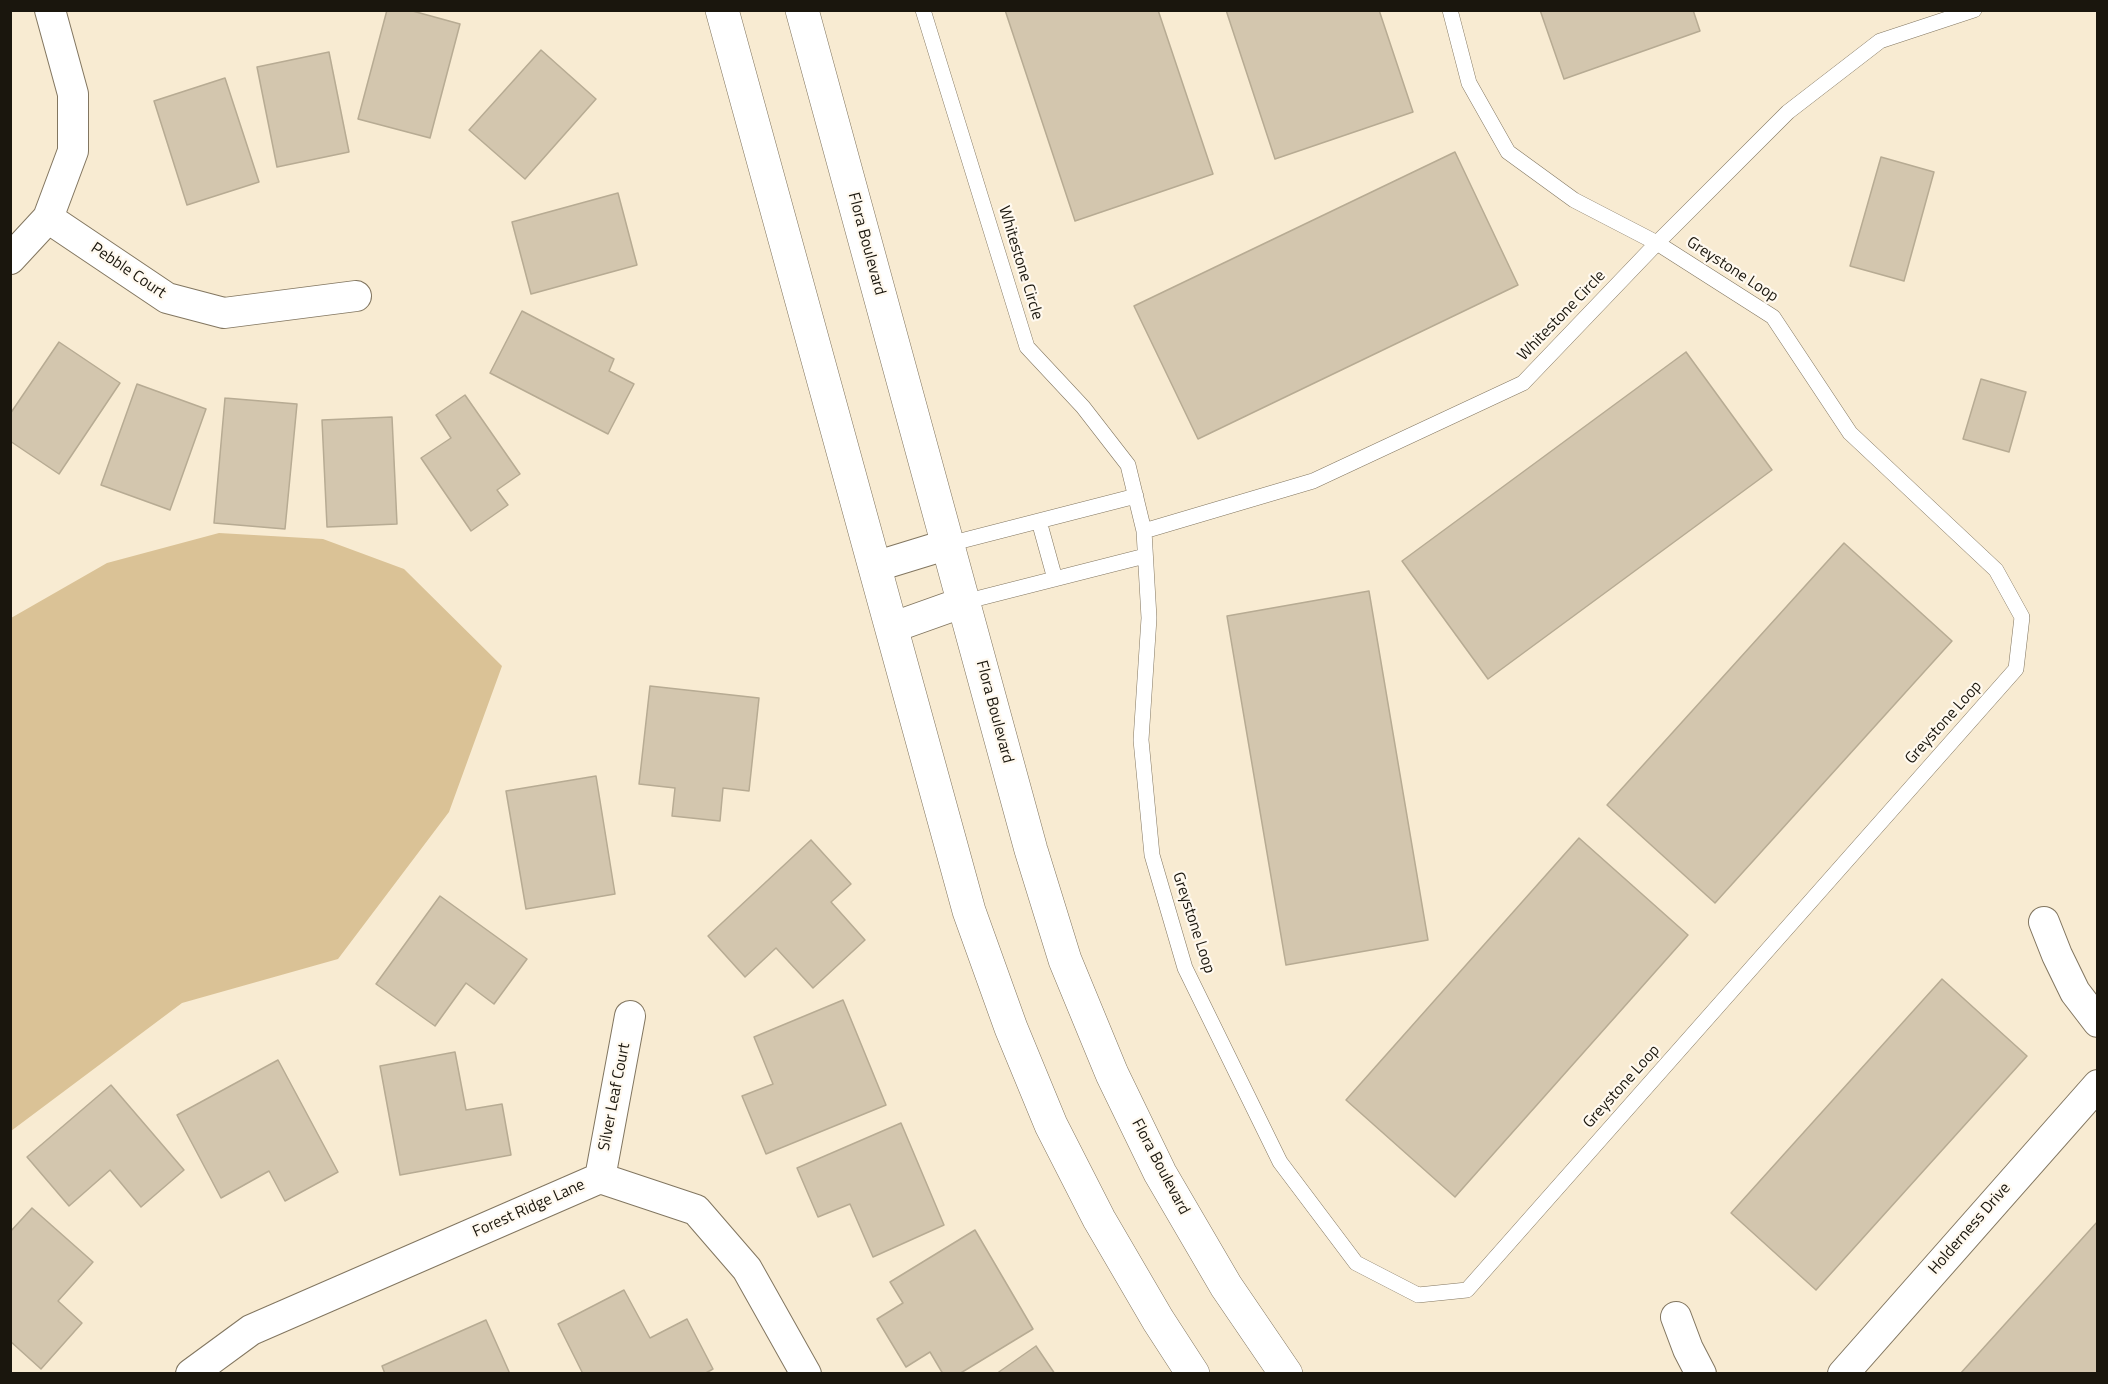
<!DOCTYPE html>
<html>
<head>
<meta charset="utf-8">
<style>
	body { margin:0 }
	#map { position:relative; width:2108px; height:1384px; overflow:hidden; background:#f8ebd2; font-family:"Titillium Web",sans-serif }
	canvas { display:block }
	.frame { position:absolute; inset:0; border:12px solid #1a160d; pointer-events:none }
</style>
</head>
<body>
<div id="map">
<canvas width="2108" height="1384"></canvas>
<div class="frame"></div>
</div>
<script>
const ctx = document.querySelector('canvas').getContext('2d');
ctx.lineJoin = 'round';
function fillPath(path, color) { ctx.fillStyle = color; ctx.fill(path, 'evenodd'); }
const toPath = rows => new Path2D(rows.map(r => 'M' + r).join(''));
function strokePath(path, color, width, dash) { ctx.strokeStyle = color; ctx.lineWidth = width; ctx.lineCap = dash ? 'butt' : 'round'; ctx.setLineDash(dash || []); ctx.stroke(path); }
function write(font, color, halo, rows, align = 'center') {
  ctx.font = font + ' "Titillium Web",sans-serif'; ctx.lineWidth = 4.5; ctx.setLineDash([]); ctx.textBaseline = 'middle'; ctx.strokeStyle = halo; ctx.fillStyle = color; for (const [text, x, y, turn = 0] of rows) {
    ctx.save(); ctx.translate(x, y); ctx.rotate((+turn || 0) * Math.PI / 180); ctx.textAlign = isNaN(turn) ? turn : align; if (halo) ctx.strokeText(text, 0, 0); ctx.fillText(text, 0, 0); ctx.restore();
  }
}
fillPath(toPath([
	[219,533,323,539,404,569,502,666,449,812,338,959,182,1003,11,1131,11,618,107,563]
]), '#dac296');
const building = toPath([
	[387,10,409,10,460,24,430,138,358,119,387,10],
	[1005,10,1158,10,1213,174,1075,221,1005,10],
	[1226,10,1379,10,1413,112,1275,159,1226,10],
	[1540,10,1693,10,1700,31,1564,79,1540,10],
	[541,50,596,99,525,179,469,130,541,50],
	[329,52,349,152,277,167,257,67,329,52],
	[225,78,259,182,187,205,154,101,225,78],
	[1455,152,1518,285,1198,439,1134,306,1455,152],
	[1881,157,1934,172,1904,281,1850,266,1881,157],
	[618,193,637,265,531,294,512,222,618,193],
	[522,311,614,359,609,371,634,384,608,434,490,373,522,311],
	[59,342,120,383,59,474,10,441,10,414,59,342],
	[1686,352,1772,470,1488,679,1402,561,1686,352],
	[1981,379,2026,392,2009,452,1963,439,1981,379],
	[137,384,206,409,170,510,101,485,137,384],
	[465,395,520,474,497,490,508,505,471,531,421,458,451,438,436,415,465,395],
	[225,398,297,404,285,529,214,523,225,398],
	[392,417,397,524,327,527,322,420,392,417],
	[1844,543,1952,641,1715,903,1607,805,1844,543],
	[1369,591,1428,940,1286,965,1227,616,1369,591],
	[650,686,759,698,749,791,723,788,720,821,672,816,675,788,639,784,650,686],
	[596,776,615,894,526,909,506,791,596,776],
	[1579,838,1688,935,1455,1197,1346,1100,1579,838],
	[811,840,851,884,831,902,865,940,813,988,776,948,745,977,708,936,811,840],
	[440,896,527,959,494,1004,466,983,435,1026,376,984,440,896],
	[1942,979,2027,1056,1816,1290,1731,1213,1942,979],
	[843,1000,886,1105,766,1154,742,1096,773,1084,754,1037,843,1000],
	[455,1052,466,1110,502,1104,511,1155,400,1175,380,1066,455,1052],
	[278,1060,338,1172,285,1201,269,1171,221,1198,177,1115,278,1060],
	[111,1085,184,1170,141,1207,110,1170,69,1206,27,1157,111,1085],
	[901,1123,944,1225,873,1257,850,1204,818,1217,797,1168,901,1123],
	[32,1208,93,1262,58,1301,82,1323,41,1369,10,1341,10,1232,32,1208],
	[2098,1221,2098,1374,1960,1374,2098,1221],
	[975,1230,1033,1329,959,1374,943,1374,930,1352,906,1367,877,1319,903,1303,890,1282,975,1230],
	[624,1290,650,1338,687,1319,713,1369,704,1374,583,1374,558,1324,624,1290],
	[486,1320,510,1374,385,1374,382,1366,486,1320],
	[1036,1346,1055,1374,996,1374,1036,1346]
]);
fillPath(building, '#d3c6ae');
strokePath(building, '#b7ab93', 1.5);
const lane = toPath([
	[923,10,1027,347,1083,407,1128,465,1144,531,1149,618,1141,740,1152,855,1185,968,1280,1162,1356,1263,1418,1295,1467,1290,2016,669,2022,617,1996,570,1850,433,1773,317,1657,243,1574,200,1508,152,1469,83,1450,10],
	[1039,521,1055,579],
	[1144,531,1313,481,1523,383,1657,243,1788,112,1880,41,1974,10],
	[949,544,1136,496],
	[964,602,1145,556]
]);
const street = toPath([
	[48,218,167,298,224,313,356,296],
	[10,259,48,218,73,151,73,94,50,10],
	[874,567,949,544],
	[891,628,964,602],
	[2044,922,2057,955,2075,992,2098,1022],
	[600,1178,630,1016],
	[1676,1317,1688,1349,1701,1374],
	[191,1374,251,1330,600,1178,696,1210,747,1269,806,1374],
	[1843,1374,2098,1085]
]);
const secondary = toPath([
	[722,10,969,911,1011,1028,1051,1125,1099,1219,1158,1320,1193,1374],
	[802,10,1031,850,1065,960,1112,1074,1160,1173,1226,1286,1286,1374]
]);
strokePath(lane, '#827660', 16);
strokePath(street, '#827660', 32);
strokePath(secondary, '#827660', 34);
strokePath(lane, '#fff', 15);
strokePath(street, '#fff', 30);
strokePath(secondary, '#fff', 33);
write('16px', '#1a160d', '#fff9ef', [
	["Flora Boulevard",866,244,75],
	["Whitestone Circle",1020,263,73],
	["Greystone Loop",1732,270,33],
	["Pebble Court",128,271,34],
	["Whitestone Circle",1562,316,-46],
	["Flora Boulevard",994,712,75],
	["Greystone Loop",1944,723,-48],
	["Greystone Loop",1193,923,72],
	["Greystone Loop",1622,1087,-48],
	["Silver Leaf Court",615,1097,-79],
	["Flora Boulevard",1160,1167,62],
	["Forest Ridge Lane",529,1209,-24],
	["Holderness Drive",1970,1229,-49]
]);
</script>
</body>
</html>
